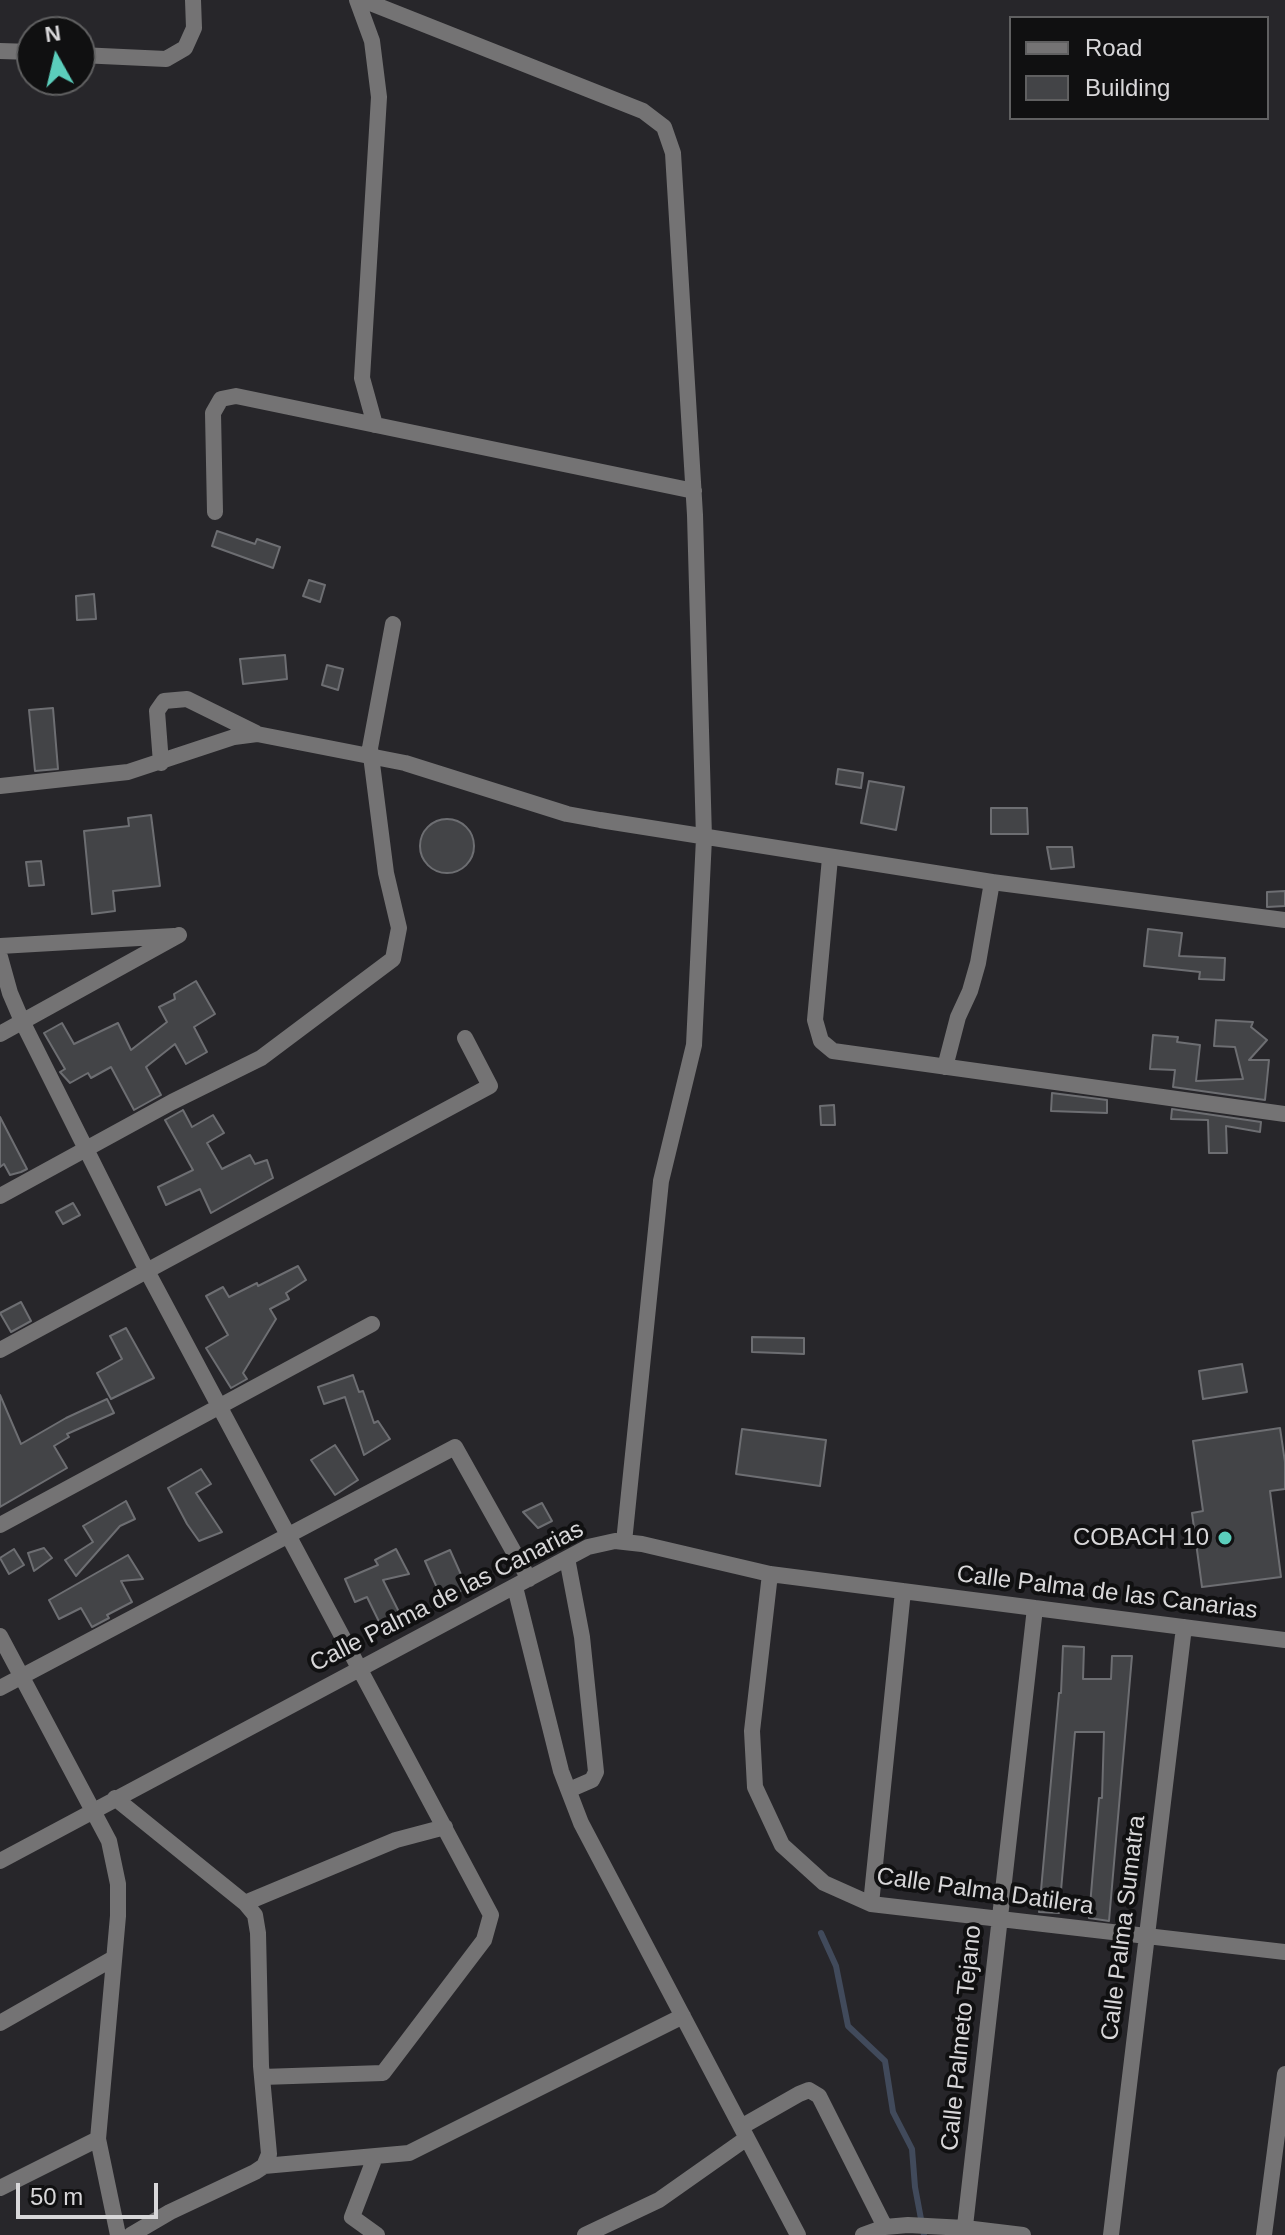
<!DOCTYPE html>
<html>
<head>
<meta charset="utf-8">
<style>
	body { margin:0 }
	#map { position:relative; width:1285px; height:2235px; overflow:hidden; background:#27262a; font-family:Arial,sans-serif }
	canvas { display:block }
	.legend { position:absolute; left:1009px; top:16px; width:260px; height:104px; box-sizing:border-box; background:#101011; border:2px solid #606061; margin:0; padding:10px 14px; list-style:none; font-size:24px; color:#d8d7d9 }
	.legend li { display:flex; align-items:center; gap:16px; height:40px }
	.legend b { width:40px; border:2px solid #606061 }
	.north { position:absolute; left:16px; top:16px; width:80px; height:80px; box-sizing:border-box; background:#101011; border:2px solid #606061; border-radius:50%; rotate:352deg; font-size:22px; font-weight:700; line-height:32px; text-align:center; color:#d8d7d9 }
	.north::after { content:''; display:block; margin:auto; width:28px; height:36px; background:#5bcebc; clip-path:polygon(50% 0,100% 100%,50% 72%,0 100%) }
	.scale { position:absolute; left:16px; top:2183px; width:142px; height:36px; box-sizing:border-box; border:4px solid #d8d7d9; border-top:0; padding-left:10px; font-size:24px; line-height:28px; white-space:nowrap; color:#d8d7d9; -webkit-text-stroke:6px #101011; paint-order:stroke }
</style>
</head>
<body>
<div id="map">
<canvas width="1285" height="2235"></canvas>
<ul class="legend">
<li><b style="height:10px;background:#747374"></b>Road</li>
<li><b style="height:22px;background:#434447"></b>Building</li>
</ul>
<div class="north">N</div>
<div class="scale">50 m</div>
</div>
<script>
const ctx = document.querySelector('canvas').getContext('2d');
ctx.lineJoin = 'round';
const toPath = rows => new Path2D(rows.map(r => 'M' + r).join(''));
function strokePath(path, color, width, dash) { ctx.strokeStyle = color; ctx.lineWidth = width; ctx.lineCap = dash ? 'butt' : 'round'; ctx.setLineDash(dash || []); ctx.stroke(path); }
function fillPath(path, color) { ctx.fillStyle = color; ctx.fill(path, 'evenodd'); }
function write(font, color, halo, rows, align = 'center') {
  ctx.font = font + ' Arial,sans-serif'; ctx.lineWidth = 8; ctx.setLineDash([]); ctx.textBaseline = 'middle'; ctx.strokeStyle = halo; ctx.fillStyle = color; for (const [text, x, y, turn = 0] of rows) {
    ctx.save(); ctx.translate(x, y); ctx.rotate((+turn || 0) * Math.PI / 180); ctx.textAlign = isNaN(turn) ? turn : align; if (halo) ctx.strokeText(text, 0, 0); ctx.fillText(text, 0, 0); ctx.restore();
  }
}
strokePath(toPath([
	[821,1933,836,1966,848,2026,885,2061,893,2112,912,2149,915,2187,924,2235]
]), '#414a5b', 6);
const building = toPath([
	[217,531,255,544,257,539,280,547,273,568,212,546,217,531],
	[309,580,325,585,320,602,303,596,309,580],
	[94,594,96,619,77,620,76,596,94,594],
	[285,655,287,679,243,684,240,659,285,655],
	[327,665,343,669,338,690,322,685,327,665],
	[53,708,58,769,35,771,29,710,53,708],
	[838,769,863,773,861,788,836,784,838,769],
	[869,781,904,787,896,830,861,823,869,781],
	[991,808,1027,808,1028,834,991,834,991,808],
	[151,815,160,886,113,891,115,911,92,914,84,831,129,826,128,818,151,815],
	'420 846a27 27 0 1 1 54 0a27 27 0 1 1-54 0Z',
	[1047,847,1072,847,1074,867,1051,869,1047,847],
	[41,861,44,885,29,886,26,862,41,861],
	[1285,891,1285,906,1267,907,1267,892,1285,891],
	[1148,929,1182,933,1179,956,1225,958,1224,980,1199,979,1200,972,1144,966,1148,929],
	[196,981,215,1014,194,1027,207,1052,186,1064,175,1044,146,1067,161,1095,134,1110,111,1067,91,1078,88,1073,70,1083,60,1072,65,1069,44,1033,62,1023,74,1044,118,1023,131,1050,167,1022,159,1007,175,999,174,994,196,981],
	[1216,1020,1253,1022,1251,1027,1267,1040,1249,1060,1269,1060,1265,1100,1173,1087,1175,1070,1150,1069,1153,1035,1178,1037,1177,1042,1200,1045,1196,1081,1243,1079,1235,1047,1214,1046,1216,1020],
	[1052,1093,1107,1100,1107,1113,1051,1111,1052,1093],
	[834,1105,835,1125,821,1125,820,1106,834,1105],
	[1172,1109,1261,1122,1260,1132,1226,1126,1227,1153,1209,1153,1208,1120,1171,1119,1172,1109],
	[183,1110,192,1127,213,1115,224,1133,207,1143,222,1169,250,1155,255,1164,267,1160,273,1178,211,1213,200,1189,166,1205,158,1187,193,1170,165,1120,183,1110],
	[0,1117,27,1169,21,1172,10,1175,4,1164,0,1167,0,1117],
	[73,1203,80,1215,63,1224,56,1212,73,1203],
	[298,1266,306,1280,286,1293,289,1299,270,1309,276,1319,243,1373,247,1379,231,1388,206,1348,228,1335,206,1296,223,1287,229,1297,257,1283,258,1286,298,1266],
	[21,1302,31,1321,11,1332,0,1313,21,1302],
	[126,1328,154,1378,111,1399,97,1373,122,1359,110,1336,126,1328],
	[752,1337,804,1338,804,1354,752,1352,752,1337],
	[1242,1364,1247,1392,1203,1399,1199,1371,1242,1364],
	[353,1375,359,1392,363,1391,374,1423,378,1421,390,1439,364,1455,345,1397,324,1404,318,1387,353,1375],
	[0,1395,21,1444,66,1418,107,1399,114,1413,67,1434,69,1437,54,1446,67,1468,0,1507,0,1395],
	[1280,1428,1285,1462,1285,1489,1270,1491,1281,1577,1202,1587,1192,1513,1203,1511,1193,1441,1280,1428],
	[742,1429,826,1440,820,1486,736,1474,742,1429],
	[335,1445,358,1480,335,1495,311,1460,335,1445],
	[201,1469,211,1484,196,1493,222,1532,199,1541,187,1524,168,1488,201,1469],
	[126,1501,135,1519,120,1526,76,1576,65,1560,93,1542,83,1526,126,1501],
	[542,1503,552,1521,538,1528,523,1512,542,1503],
	[44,1548,52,1558,34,1571,28,1553,44,1548],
	[14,1549,24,1565,9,1574,0,1558,14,1549],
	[396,1549,409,1574,383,1580,406,1626,386,1636,367,1597,355,1602,345,1579,378,1565,375,1560,396,1549],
	[450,1550,467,1588,442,1599,425,1561,450,1550],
	[128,1555,143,1579,121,1581,132,1602,107,1615,109,1618,92,1627,81,1608,59,1619,49,1600,128,1555],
	[1063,1646,1084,1647,1083,1679,1111,1679,1112,1656,1132,1656,1109,1921,1089,1918,1099,1798,1102,1798,1104,1732,1075,1732,1059,1913,1039,1912,1059,1693,1061,1693,1063,1646]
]);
fillPath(building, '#434447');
strokePath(building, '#6d6e72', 2);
strokePath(toPath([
	[357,0,372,41,379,97,362,378,375,425],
	[363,0,643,111,664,127,673,153,695,515,704,838,694,1045,661,1181,624,1542],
	[0,51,32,52],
	[80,55,166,59,185,48,194,28,193,0],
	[215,512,213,413,221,399,236,396,694,491],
	[161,763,157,711,164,701,187,699,256,733],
	[0,786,128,772,234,737,257,734,405,763,567,814,600,820,992,882,1285,920],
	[830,858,815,1020,821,1041,833,1051,1285,1114],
	[0,946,174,936],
	[0,957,10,993,22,1021,147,1271,491,1915,484,1940,383,2073,262,2077],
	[0,1034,179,935],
	[945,1067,958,1017,970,991,978,963,992,882],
	[0,1196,172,1102,261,1058,393,959,399,928,386,873,370,748,393,624],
	[0,1350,490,1086,465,1038],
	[0,1525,372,1324],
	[567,1558,582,1637,596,1772,592,1780,569,1790],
	[770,1574,752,1731,755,1787,782,1845,824,1883,871,1904,1285,1952],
	[515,1587,561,1771,581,1823,798,2235],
	[0,1636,109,1841,118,1884,118,1916,98,2139,118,2235],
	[0,1688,455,1447,529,1579],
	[115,1798,245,1903,255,1915,258,1933,261,2066,269,2154,264,2166,255,2172,170,2212,131,2235],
	[0,1861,588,1547,615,1541,642,1544,770,1574,1285,1640],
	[245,1903,396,1840,445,1827],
	[871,1904,903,1591],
	[0,2023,114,1958],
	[741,2127,799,2094,809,2090,819,2096,885,2227],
	[375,2157,352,2217,377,2235],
	[264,2166,409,2153,683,2016],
	[0,2188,98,2139],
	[585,2235,659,2200,747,2138],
	[863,2235,885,2227,908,2225,965,2228,1023,2235],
	[964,2235,1035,1608],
	[1111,2235,1184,1627],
	[1264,2235,1285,2074]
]), '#747374', 16);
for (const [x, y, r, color] of [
	[1225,1538,8,"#5bcebc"]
]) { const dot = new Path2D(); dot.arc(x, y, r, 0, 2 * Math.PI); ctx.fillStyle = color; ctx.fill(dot); strokePath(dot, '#101011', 3); }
write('24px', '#d8d7d9', '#101011', [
	["COBACH 10",1209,1538]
], 'right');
write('24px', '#d8d7d9', '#101011', [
	["Calle Palma de las Canarias",1107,1593,7],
	["Calle Palma de las Canarias",447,1597,-27],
	["Calle Palma Datilera",985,1892,8],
	["Calle Palma Sumatra",1124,1928,-83],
	["Calle Palmeto Tejano",962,2038,-84]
]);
</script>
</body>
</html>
